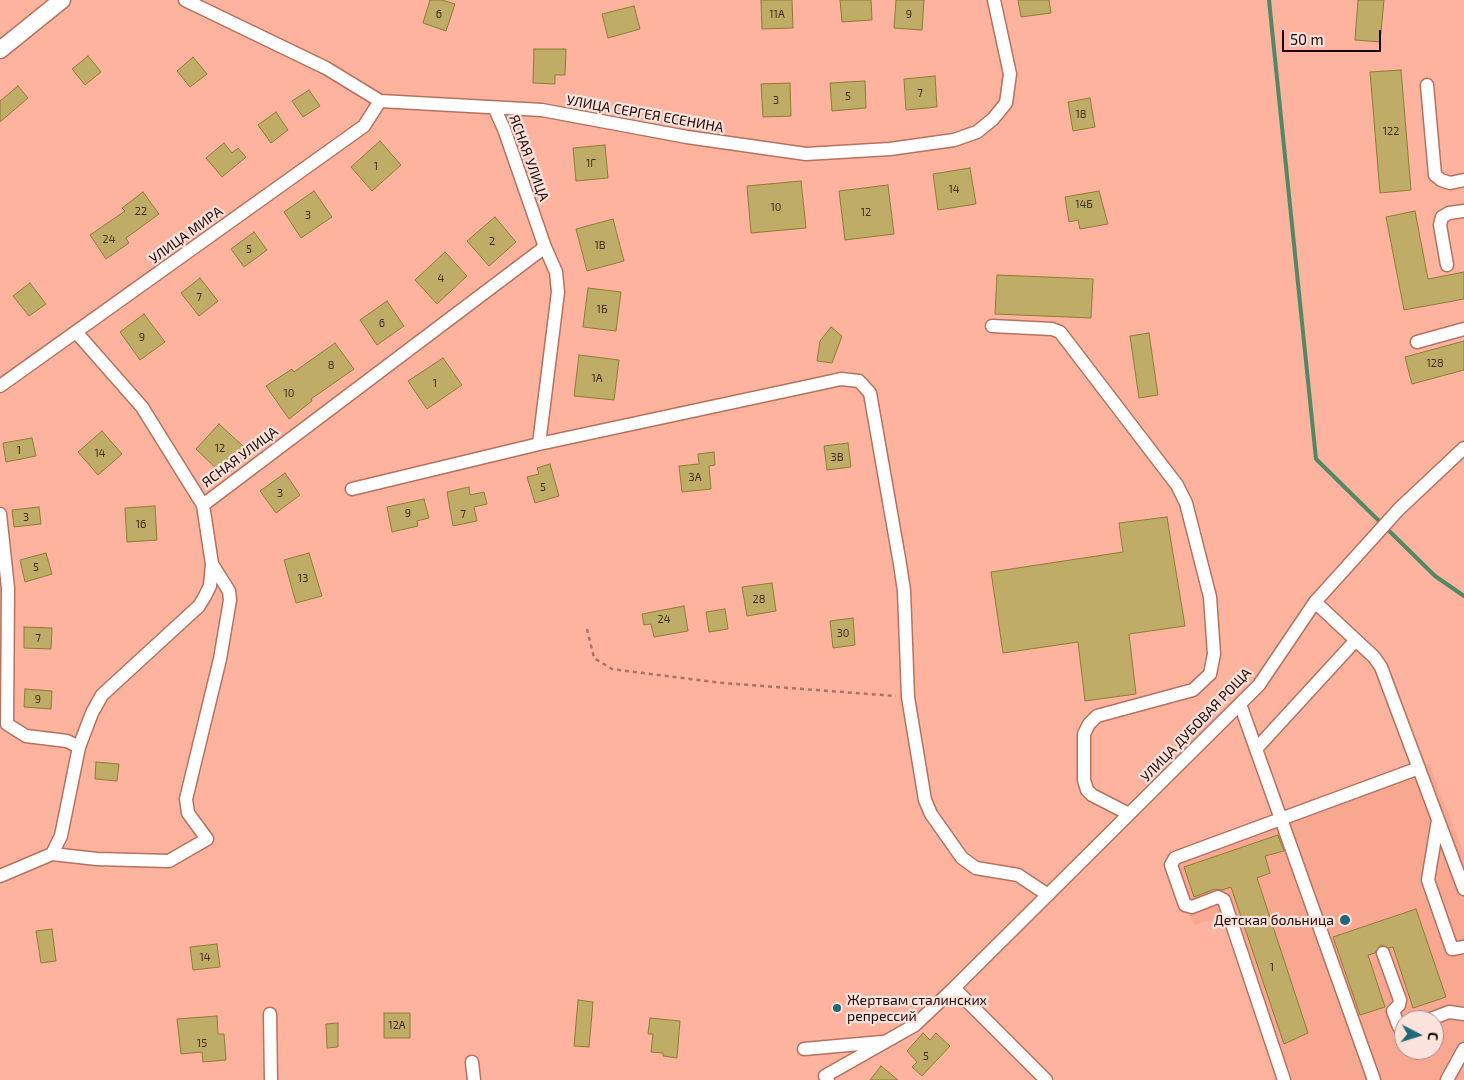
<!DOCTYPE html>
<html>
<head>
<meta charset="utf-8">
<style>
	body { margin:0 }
	#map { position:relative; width:1464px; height:1080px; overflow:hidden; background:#feb39f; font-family:"Exo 2",sans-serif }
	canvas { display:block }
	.north { position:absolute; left:1394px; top:1010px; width:50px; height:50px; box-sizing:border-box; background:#fbe3dd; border:1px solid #a28a85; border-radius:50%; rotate:95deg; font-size:14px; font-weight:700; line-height:20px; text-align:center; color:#1c0401 }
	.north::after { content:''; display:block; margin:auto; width:18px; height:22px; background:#216776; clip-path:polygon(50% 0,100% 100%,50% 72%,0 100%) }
	.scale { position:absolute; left:1282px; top:30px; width:99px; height:22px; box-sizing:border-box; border:2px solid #1c0401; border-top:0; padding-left:6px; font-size:15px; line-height:18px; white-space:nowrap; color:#1c0401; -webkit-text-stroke:4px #fbe3dd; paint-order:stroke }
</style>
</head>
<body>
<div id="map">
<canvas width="1464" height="1080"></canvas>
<div class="north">С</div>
<div class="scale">50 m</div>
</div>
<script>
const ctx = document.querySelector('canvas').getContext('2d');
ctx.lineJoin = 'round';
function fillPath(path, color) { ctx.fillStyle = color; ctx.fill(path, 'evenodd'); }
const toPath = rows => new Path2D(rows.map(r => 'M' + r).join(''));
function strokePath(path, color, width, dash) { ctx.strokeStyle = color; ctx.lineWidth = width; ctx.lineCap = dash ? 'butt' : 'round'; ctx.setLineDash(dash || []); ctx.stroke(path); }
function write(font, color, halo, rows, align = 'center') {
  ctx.font = font + ' "Exo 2",sans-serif'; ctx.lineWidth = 4.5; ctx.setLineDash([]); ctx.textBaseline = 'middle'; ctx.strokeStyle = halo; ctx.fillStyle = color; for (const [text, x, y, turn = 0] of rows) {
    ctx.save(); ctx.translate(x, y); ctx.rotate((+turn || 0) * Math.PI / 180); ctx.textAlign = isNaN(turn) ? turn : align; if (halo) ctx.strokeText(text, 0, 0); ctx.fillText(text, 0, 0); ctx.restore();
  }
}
fillPath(toPath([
	[1429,764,1464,854,1464,1080,1280,1080,1225,916,1194,925,1167,857],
	[1404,1020,1434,1020,1434,1050,1404,1050]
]), '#f8a791');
strokePath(toPath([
	[1269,0,1316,459,1435,576,1464,596]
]), '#4e8b65', 4);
const building = toPath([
	[430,0,442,0,455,4,446,31,423,23,430,0],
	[761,0,792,0,793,28,762,29,761,0],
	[840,0,871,0,872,20,842,22,840,0],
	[896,0,924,0,922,30,894,28,896,0],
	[1018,0,1049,0,1051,13,1021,17,1018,0],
	[1358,0,1384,0,1380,42,1355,40,1358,0],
	[634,6,640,29,608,38,602,14,634,6],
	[534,49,566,49,565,75,555,75,555,84,533,83,534,49],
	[88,56,101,72,85,85,72,69,88,56],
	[193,57,207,74,190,87,177,71,193,57],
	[1401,70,1411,190,1380,193,1370,72,1401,70],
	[935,76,937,107,906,110,904,79,935,76],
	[865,81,866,108,832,111,830,83,865,81],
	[790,83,791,116,763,117,761,84,790,83],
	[18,86,28,98,0,122,0,101,18,86],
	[309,90,320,106,303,117,292,101,309,90],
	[1090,98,1095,127,1073,131,1068,102,1090,98],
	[276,112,288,130,271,143,258,125,276,112],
	[380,141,401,165,372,191,351,167,380,141],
	[224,143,232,153,238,148,246,157,222,177,206,158,224,143],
	[605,145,608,178,576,181,573,148,605,145],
	[970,168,976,204,938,210,933,174,970,168],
	[801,181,806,228,751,233,747,186,801,181],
	[888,185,894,234,845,240,839,191,888,185],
	[314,191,332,217,301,238,284,212,314,191],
	[1099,191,1108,224,1080,229,1078,220,1069,222,1065,197,1099,191],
	[143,192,159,214,126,238,129,243,106,259,90,235,125,211,122,208,143,192],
	[1415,211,1428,279,1464,272,1464,299,1404,310,1386,217,1415,211],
	[495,217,516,242,489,266,467,241,495,217],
	[613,219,624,261,587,271,576,229,613,219],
	[254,232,267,250,244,267,231,249,254,232],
	[445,252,467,276,437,304,415,280,445,252],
	[997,275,1093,279,1091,318,995,314,997,275],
	[200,278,218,301,199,316,181,293,200,278],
	[30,283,46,304,29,316,13,296,30,283],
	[588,288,621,292,616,331,583,327,588,288],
	[387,301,404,326,377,345,360,320,387,301],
	[144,314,165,342,140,360,120,332,144,314],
	[831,327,842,336,832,363,817,361,820,341,831,327],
	[1149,333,1158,395,1139,398,1130,336,1149,333],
	[1464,341,1464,370,1412,384,1405,357,1464,341],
	[335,343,354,369,311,399,312,401,289,419,266,386,292,369,294,372,335,343],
	[579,355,619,360,614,400,574,396,579,355],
	[443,358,462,385,427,409,408,381,443,358],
	[219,424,244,447,220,472,196,449,219,424],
	[102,431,122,454,98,475,78,452,102,431],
	[32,438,36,456,6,462,3,443,32,438],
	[848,443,851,467,827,470,824,446,848,443],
	[714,452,715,465,709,466,711,489,682,492,679,466,699,464,698,454,714,452],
	[550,464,559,496,535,503,527,477,539,474,537,468,550,464],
	[285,473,300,495,276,513,260,491,285,473],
	[469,487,470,495,484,492,487,504,474,507,477,521,453,526,447,492,469,487],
	[424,499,429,518,417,521,418,526,392,532,387,507,424,499],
	[155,506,157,540,127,542,125,508,155,506],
	[39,507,41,524,14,527,12,510,39,507],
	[1167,517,1185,626,1129,634,1136,694,1085,701,1078,642,1003,653,991,572,1123,552,1119,523,1167,517],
	[46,553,52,574,25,582,20,560,46,553],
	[309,553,322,596,296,603,284,560,309,553],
	[772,583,776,611,747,616,742,587,772,583],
	[684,606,688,631,654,637,651,624,644,625,642,614,684,606],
	[725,609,728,629,709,632,706,612,725,609],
	[853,618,855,645,833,648,830,621,853,618],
	[24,627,52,628,51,649,24,648,24,627],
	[25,689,52,691,51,709,24,707,25,689],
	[96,762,119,764,117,781,95,779,96,762],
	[1278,835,1284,851,1265,856,1270,873,1257,878,1308,1033,1284,1044,1231,887,1222,890,1215,889,1194,897,1184,867,1278,835],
	[1416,909,1446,997,1413,1008,1393,947,1389,948,1381,945,1375,953,1368,955,1385,1007,1360,1015,1333,937,1416,909],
	[52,929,56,961,41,963,36,931,52,929],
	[217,944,220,967,193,970,190,947,217,944],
	[578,1000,593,1002,589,1047,574,1046,578,1000],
	[384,1013,410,1013,410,1038,384,1038,384,1013],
	[217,1016,218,1034,224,1034,226,1060,203,1062,202,1052,181,1054,177,1019,217,1016],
	[650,1018,680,1021,677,1058,663,1056,663,1053,651,1052,653,1034,648,1034,650,1018],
	[338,1023,338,1047,327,1048,326,1024,338,1023],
	[923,1033,930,1040,936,1033,950,1046,922,1076,912,1067,917,1062,907,1051,923,1033],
	[881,1066,898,1080,870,1080,881,1066]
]);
fillPath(building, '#beac67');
strokePath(building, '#8d7c36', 1);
const minor = toPath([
	[185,0,326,68,380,101,542,110,687,137,806,154,890,149,954,140,977,132,993,119,1006,103,1010,74,994,0],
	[1427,85,1435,175,1441,180,1450,183,1464,180],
	[1447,265,1440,225,1442,217,1449,213,1464,211],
	[992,326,1052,329,1060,332,1177,485,1186,503,1210,597,1214,654,1210,674,1193,690,1097,716,1089,724,1084,734,1084,780,1087,790,1092,795,1129,814],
	[76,332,142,407,203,505],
	[1417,342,1464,329],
	[0,386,364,126,380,101],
	[539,444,558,292,556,272,545,247],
	[352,489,539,444,809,386,841,379,859,381,870,393,900,564,904,591,908,697,925,800,931,814,962,858,976,868,1018,875,1048,895],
	[0,514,8,588,7,724,26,736,67,741,79,747],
	[1315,602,1374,657,1381,667,1464,889],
	[1240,704,1374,1080],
	[1256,749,1356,640],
	[1438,820,1428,880,1452,949,1464,947],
	[52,854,97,859,169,861,207,839,188,813,186,799,220,659,230,600,229,591,212,564],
	[0,876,52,854,61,836,79,747,92,713,102,695,199,606,205,596,210,586,212,564,203,505,545,247,504,129,495,109],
	[1383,953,1400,1000,1399,1005,1393,1011,1399,1027,1404,1029],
	[954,988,1046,1080],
	[270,1014,271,1080],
	[1428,1020,1449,1012,1464,1014],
	[804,1049,882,1042],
	[472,1062,474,1080],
	[828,1080,825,1076,915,1025,954,988,1259,685,1315,602,1399,509,1464,448],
	[1284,1080,1224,900,1218,897,1192,907,1185,905,1171,865,1175,858,1419,768],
	[1447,1080,1464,1049]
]);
const major = toPath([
	[0,50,62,0]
]);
strokePath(minor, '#b6715f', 15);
strokePath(major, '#b6715f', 19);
strokePath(toPath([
	[587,629,594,658,612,669,723,683,896,696]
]), '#ab7365', 2.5, [4, 4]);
strokePath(minor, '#fff', 12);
strokePath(major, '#fff', 16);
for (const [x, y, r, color] of [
	[1345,920,6,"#216776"],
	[837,1008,5,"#216776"]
]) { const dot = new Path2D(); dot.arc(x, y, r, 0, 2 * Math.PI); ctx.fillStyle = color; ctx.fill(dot); strokePath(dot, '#fbe3dd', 2); }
write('11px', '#442e1a', null, [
	["6",439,14],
	["11А",777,14],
	["9",909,14],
	["7",920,93],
	["5",848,96],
	["3",776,100],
	["18",1081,114],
	["122",1391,131],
	["1Г",591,163],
	["1",376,166],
	["14",954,189],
	["14Б",1084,204],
	["10",776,207],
	["22",141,211],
	["12",866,212],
	["3",308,215],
	["24",109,239],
	["2",492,241],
	["1В",600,245],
	["5",249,249],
	["4",441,278],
	["7",199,297],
	["1Б",602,309],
	["6",382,323],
	["9",142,337],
	["128",1435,363],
	["8",331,365],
	["1А",597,378],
	["1",435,383],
	["10",289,393],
	["12",220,448],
	["1",19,450],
	["14",100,453],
	["3В",837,457],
	["3А",695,477],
	["5",543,487],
	["3",280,493],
	["9",408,513],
	["7",463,514],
	["3",26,517],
	["16",141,524],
	["5",36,567],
	["13",303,578],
	["28",759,599],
	["24",664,619],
	["30",843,633],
	["7",38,638],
	["9",38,699],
	["14",205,957],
	["1",1272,967],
	["12А",397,1025],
	["15",202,1043],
	["5",926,1056]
]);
write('14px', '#1c0401', '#fbe3dd', [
	["УЛИЦА СЕРГЕЯ ЕСЕНИНА",645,114,10],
	["ЯСНАЯ УЛИЦА",529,158,70],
	["УЛИЦА МИРА",186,235,-36],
	["ЯСНАЯ УЛИЦА",240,457,-37],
	["УЛИЦА ДУБОВАЯ РОЩА",1196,725,-46]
]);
write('14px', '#1c0401', '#fbe3dd', [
	["Детская больница",1334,920],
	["Жертвам сталинских",847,1000,"left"],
	["репрессий",847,1016,"left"]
], 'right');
</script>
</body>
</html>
